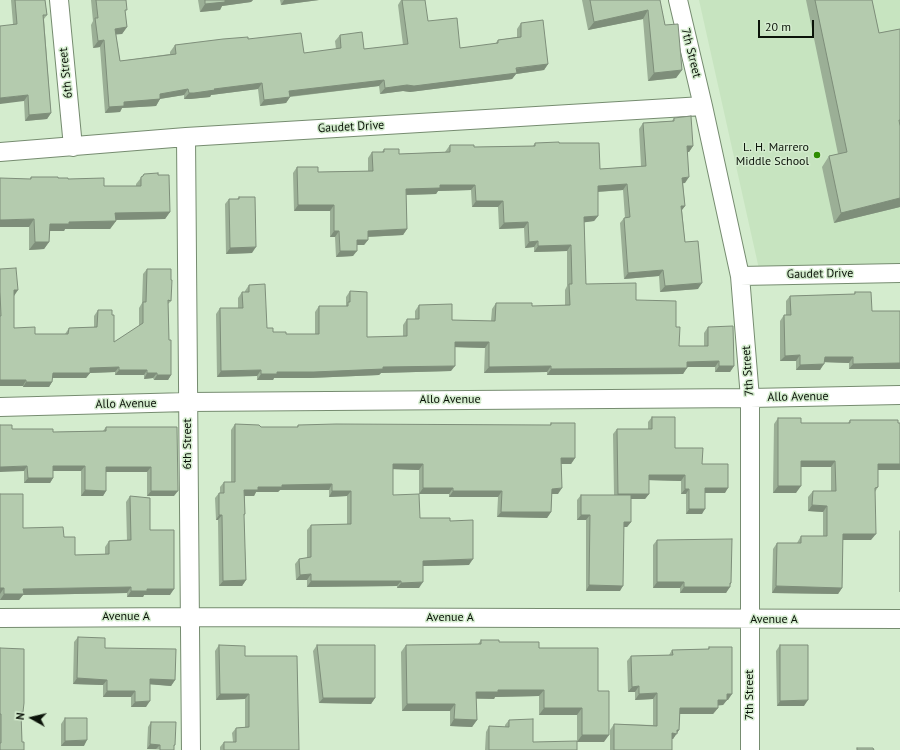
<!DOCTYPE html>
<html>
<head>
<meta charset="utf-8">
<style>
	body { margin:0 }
	#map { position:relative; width:900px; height:750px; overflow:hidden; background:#d4ecce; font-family:"PT Sans",sans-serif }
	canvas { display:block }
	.north { position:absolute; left:12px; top:698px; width:40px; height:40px; -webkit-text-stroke:3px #d4ecce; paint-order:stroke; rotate:278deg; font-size:11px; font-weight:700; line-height:16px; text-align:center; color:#0b1309 }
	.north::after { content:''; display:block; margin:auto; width:14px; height:18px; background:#0b1309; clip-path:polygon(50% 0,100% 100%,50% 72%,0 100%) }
	.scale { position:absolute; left:758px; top:20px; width:56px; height:18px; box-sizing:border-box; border:2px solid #0b1309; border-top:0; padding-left:5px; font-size:12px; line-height:14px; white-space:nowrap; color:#0b1309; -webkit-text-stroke:3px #d4ecce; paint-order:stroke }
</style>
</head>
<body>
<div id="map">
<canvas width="900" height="750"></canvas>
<div class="north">N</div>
<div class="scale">20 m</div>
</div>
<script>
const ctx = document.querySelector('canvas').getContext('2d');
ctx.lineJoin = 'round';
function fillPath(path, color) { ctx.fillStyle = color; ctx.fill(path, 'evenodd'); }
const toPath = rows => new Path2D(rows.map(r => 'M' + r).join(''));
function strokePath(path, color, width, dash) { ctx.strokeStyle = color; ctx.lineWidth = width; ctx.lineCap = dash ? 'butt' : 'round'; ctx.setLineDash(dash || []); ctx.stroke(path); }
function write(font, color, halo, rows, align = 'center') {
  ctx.font = font + ' "PT Sans",sans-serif'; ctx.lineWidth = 3; ctx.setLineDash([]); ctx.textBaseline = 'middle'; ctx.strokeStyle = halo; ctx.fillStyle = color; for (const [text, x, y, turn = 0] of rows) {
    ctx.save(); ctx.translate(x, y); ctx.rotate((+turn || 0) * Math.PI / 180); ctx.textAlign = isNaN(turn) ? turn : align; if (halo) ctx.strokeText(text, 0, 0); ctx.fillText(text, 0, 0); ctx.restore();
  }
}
fillPath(toPath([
	[699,0,900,0,900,265,759,269]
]), '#c7e4c0');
const minor = toPath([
	[59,0,73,147],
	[678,0,703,106,740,276,750,398,750,750],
	[186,137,191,750],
	[0,152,186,137,703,106],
	[740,276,900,273],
	[0,407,188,402,750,398,900,395],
	[0,618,189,617,900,619]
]);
strokePath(minor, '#768c70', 20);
strokePath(minor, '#fff', 18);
fillPath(toPath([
	[11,0,45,0,47,15,44,19,51,113,47,119,25,121,24,101,13,24],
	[91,0,126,0,125,13,127,27,122,34,116,34,120,61,170,54,170,52,175,45,248,39,304,53,336,49,335,41,340,35,364,49,403,45,398,5,401,0,402,0,460,48,495,44,498,40,517,37,517,29,521,23,548,64,544,70,516,74,512,79,410,92,403,91,380,94,379,86,290,97,286,103,260,106,258,89,211,95,210,97,190,99,184,99,184,95,160,99,156,106,122,108,120,112,105,113,100,47,93,48,91,25,93,21],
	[198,0,253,0,251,2,222,6,220,10,200,12],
	[280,0,319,0,281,5],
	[582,0,660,0,665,25,682,70,676,78,648,81,643,19,588,30],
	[806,0,872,0,879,33,900,29,900,207,834,223,822,167,829,156,838,154],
	[674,118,693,146,689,152,688,152,685,183,683,183,685,206,682,210,685,242,698,289,660,292,659,276,624,279,620,223,624,218,625,218,623,190,598,192,598,216,594,221,584,222,586,284,636,300,676,327,679,346,704,346,704,333,708,327,734,366,730,372,715,372,715,367,687,367,683,374,547,375,547,372,484,373,485,348,455,347,451,371,381,373,379,375,310,378,274,378,273,380,257,380,257,376,217,377,216,314,220,308,238,308,238,298,242,292,245,292,245,291,249,285,267,328,273,332,286,334,315,334,315,312,319,306,346,306,346,297,350,291,367,337,403,337,403,325,407,319,415,319,415,311,419,305,452,320,491,321,492,309,496,303,532,306,565,305,565,290,567,286,567,251,534,252,534,247,525,248,524,228,499,229,498,207,472,207,471,190,438,191,436,194,406,195,407,229,403,235,368,237,368,240,364,245,357,245,353,256,336,257,335,237,330,237,330,211,294,211,293,173,297,167,318,172,368,171,368,158,372,152,382,152,384,149,399,154,445,152,450,145,474,147,533,146,535,143,559,143,600,169,641,166,639,129,643,123,672,121],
	[144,174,158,175,170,212,165,219,116,220,116,221,110,229,65,229,64,231,50,231,49,242,44,249,29,250,29,227,30,179,31,177,58,178,68,179,104,186,136,186,136,184],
	[239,197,252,253,226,254,225,204,229,199,237,199],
	[0,269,14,296,14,328,35,334,65,334,69,328,94,327,94,316,98,310,112,315,114,342,139,326,139,308,142,303,143,274,147,269,171,280,171,301,168,304,169,340,171,375,168,380,154,380,153,378,144,379,144,375,115,375,115,372,90,373,86,378,52,378,52,382,49,387,23,387,23,386,0,386],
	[855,292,872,311,900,311,900,303,900,369,849,369,849,363,824,362,820,370,796,370,796,361,780,361,780,321,784,315,786,315,786,301,790,296,854,294],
	[652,417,675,448,702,464,725,493,705,493,702,514,686,514,686,494,681,494,681,481,649,480,649,494,645,499,631,499,631,522,627,527,624,527,620,591,586,591,586,520,577,520,577,500,581,495,614,495,613,434,617,429,648,429,648,422],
	[778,418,801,423,848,423,850,420,900,423,900,470,878,470,878,487,875,492,871,540,843,540,842,588,838,594,772,593,773,549,777,543,797,543,801,536,823,536,823,512,808,511,808,497,813,491,831,491,831,467,801,467,796,493,773,493,774,424],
	[551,423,575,458,571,464,561,464,558,494,552,494,551,512,547,518,497,517,498,497,449,497,449,494,419,494,419,470,393,469,393,495,420,518,450,521,469,565,423,566,419,588,397,588,397,586,307,587,307,580,296,580,295,564,299,559,307,558,307,530,311,525,347,524,347,496,329,497,329,490,280,490,278,492,256,492,254,496,245,496,245,514,244,516,246,580,242,586,219,586,218,520,216,520,215,498,219,493,220,493,220,487,224,482,231,482,231,430,235,424,261,427,297,427,298,425,550,425],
	[106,427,177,427,174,496,147,496,147,472,106,472,106,491,103,496,81,496,81,471,53,471,53,478,50,483,24,483,24,471,12,429,53,432,103,431],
	[0,494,23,528,64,537,75,555,105,554,105,547,109,541,127,540,126,502,130,496,150,530,170,595,144,595,143,597,127,597,127,593,23,595,19,600,0,600],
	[900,530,900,592,899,592,899,531],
	[657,540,730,585,726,593,680,593,680,588,653,588,653,545],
	[78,637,105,648,175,680,171,686,150,684,146,707,131,707,131,697,103,697,103,685,73,684,74,642],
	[481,640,539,648,598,691,604,742,577,742,577,715,539,715,539,696,495,697,494,699,476,699,477,720,472,727,450,726,450,711,402,711,401,652,406,645,478,644],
	[219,645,245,656,299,750,220,750,220,747,224,742,233,742,232,733,236,728,245,727,245,699,216,700,215,651],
	[317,645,375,698,371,704,319,703,313,651],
	[780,645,804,706,777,706,776,651],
	[709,647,728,700,727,700,723,705,718,705,718,708,713,714,680,714,679,730,673,739,672,739,672,750,610,750,610,730,614,724,653,725,653,699,635,700,635,692,628,692,627,661,631,656,669,655,672,650,708,649],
	[0,648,23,712,21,714,22,742,0,750],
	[65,718,84,746,61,746,61,724],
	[509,720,533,742,577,750,485,750,486,732,489,726,505,727,505,725],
	[151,722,175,745,174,746,174,750,147,749,148,727]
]), '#9baf96');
fillPath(toPath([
	[224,0,253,0,251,2,222,6,220,10,200,12,205,4],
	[284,0,319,0,281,5],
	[648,10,643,19,588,30,594,22],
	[127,27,122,34,111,35,115,29],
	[104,40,100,47,93,48,98,41],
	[548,64,544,70,516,74,512,79,410,92,403,91,380,94,385,88],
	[682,70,676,78,648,81,654,73],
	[384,80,379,86,285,97,289,91],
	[262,83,258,89,211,95,210,97,190,99,184,99,189,93,214,89],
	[188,89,184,95,159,99,160,99,156,106,122,108,120,112,105,113,109,107,124,102,160,94],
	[28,95,24,101,0,104,0,98],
	[290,97,286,103,260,106,264,100],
	[51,113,47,119,25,121,29,115],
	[687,146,693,146,689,152,683,152],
	[689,177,685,183,678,184,682,178],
	[627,184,623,190,594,192,598,186],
	[440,185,475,185,471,190,438,191,436,194,402,195,406,189],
	[900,198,900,207,834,223,841,213],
	[476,201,503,201,498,207,472,207],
	[298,205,334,205,330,211,294,211],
	[681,206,685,206,681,211],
	[170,212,165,219,110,220,115,213],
	[598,216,594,221,580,223,584,217],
	[34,219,29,227,0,227,0,220],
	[116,221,110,229,65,229,64,231,45,231,50,224,69,222],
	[528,222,524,228,499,229,504,223],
	[407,229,403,235,364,237,368,231],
	[334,231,339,231,335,237,330,237],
	[357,240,368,240,364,245,353,245],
	[538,241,534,247,525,248,529,242],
	[35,242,49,242,44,249,29,250],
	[571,245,567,251,534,252,538,246],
	[256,247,252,253,226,254,230,248],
	[340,251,357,251,353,256,336,257],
	[663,270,659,276,624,279,628,273],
	[702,283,698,289,660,292,665,286],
	[14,290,18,290,14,296],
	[455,342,489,342,485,348,451,347],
	[800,355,796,361,780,361,785,356],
	[825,357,853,357,849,363,820,362],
	[719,361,715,367,683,367,687,362],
	[900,363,900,369,849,369,853,364],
	[824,364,820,370,796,370,800,365],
	[455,366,451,371,381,373,379,375,310,378,274,378,273,380,257,380,261,374,277,372,383,367],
	[551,366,547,372,484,373,489,367],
	[719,366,734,366,730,372,715,372],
	[119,367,115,372,90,373,86,378,49,378,53,373,90,368],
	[687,368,683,374,547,375,551,369],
	[119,370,147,370,144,375,115,375],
	[261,370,257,376,217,377,221,371],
	[147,373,157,373,153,378,144,379],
	[157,375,171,375,168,380,154,380],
	[0,380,26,380,23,386,0,386],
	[26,382,52,382,49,387,23,387],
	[561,458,575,458,571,464,557,464],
	[801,461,835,461,831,467,796,467],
	[393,464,423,464,419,470,389,469],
	[878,464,900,464,900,470,874,470],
	[27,466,24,471,0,472,0,467],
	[53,466,85,466,81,471,49,471],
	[106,467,151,467,147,472,102,472],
	[649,475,685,475,681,481,645,480],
	[28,478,53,478,50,483,24,483],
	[332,484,329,490,280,490,278,492,256,492,254,496,241,496,244,490,258,487,282,485],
	[778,486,801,486,796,493,773,493],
	[423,488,453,488,449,494,419,494],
	[562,488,558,494,548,494,552,489],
	[705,488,728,488,725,493,701,493],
	[685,489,689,489,686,494,681,494],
	[85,490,106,491,103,496,81,496],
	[151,491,178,491,174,496,147,496],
	[332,491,351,491,347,496,329,497],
	[453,491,502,491,498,497,449,497],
	[618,494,649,494,645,499,614,499],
	[812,505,827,506,823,512,808,511],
	[689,509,705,509,702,514,686,514],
	[501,512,551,512,547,518,497,517],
	[219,515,222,515,218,520,216,520],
	[581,515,590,515,586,520,577,520],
	[624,522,631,522,627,527,620,527],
	[843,534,876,534,871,540,838,540],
	[473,559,469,565,419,566,423,561],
	[311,574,307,580,296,580,300,575],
	[246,580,242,586,219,586,223,581],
	[311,581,401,581,397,586,307,587],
	[423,582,419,588,397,588,401,583],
	[657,582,684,582,680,588,653,588],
	[730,583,731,583,729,587,730,587,726,593,680,593,684,587],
	[589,585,623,586,620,591,586,591],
	[776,586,842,588,838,594,772,593],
	[131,587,127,593,23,595,19,600,0,600,4,594,23,589],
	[0,588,4,588,0,594],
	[147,589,174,589,170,595,144,595,143,597,127,597,131,591],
	[77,678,107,680,103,685,73,684],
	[150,679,175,680,171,686,146,684],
	[639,686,635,692,628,692,632,687],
	[498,690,544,690,539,696,495,697,494,699,472,698,476,692],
	[107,691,135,691,131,697,103,697],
	[657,693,653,699,635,700,639,694],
	[220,694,249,694,245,699,216,700],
	[727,694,732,694,728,700,727,700,723,705,714,706,718,700],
	[323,698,375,698,371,704,319,703],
	[808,700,804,706,777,706,780,701],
	[150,701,146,707,131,707,135,702],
	[407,704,455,704,450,711,402,711],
	[544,708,582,708,577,715,539,715],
	[680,708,718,708,713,714,676,714],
	[454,719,477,720,472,727,450,726],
	[677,730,679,730,673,739,668,739,672,733],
	[582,735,609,735,604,742,577,742],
	[87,740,84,746,61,746,65,741],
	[150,744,160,745,156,749,147,749]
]), '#7e8e7a');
const building = toPath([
	[15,0,45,0,47,15,43,15,51,113,29,115,28,95,0,98,0,26,17,24,15,0],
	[96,0,126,0,127,10,125,10,127,27,115,29,120,61,176,54,175,45,223,39,248,37,248,39,301,33,304,53,341,48,340,35,362,32,364,49,408,44,402,0,425,0,428,21,457,18,460,48,498,43,498,40,521,37,521,23,543,20,548,64,516,68,517,73,414,86,407,85,385,88,384,80,289,91,290,97,264,100,262,83,214,89,215,90,194,93,189,93,188,89,160,94,160,99,124,102,124,106,109,107,104,40,98,41,95,18,98,18,96,0],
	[205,0,225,0,225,2,205,4,205,0],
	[590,0,660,0,665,25,678,24,682,70,654,73,648,10,594,22,590,0],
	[815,0,872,0,879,33,900,29,900,120,899,120,900,126,900,198,841,213,829,156,847,152,815,0],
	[691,116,693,146,687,146,689,177,682,178,685,206,681,206,685,242,698,241,702,283,665,286,663,270,628,273,624,218,630,217,627,184,598,186,598,216,584,217,586,284,636,283,636,300,676,301,676,327,680,327,679,346,708,346,708,327,733,326,734,366,719,366,719,361,687,362,687,368,551,369,551,366,489,367,489,342,455,342,455,366,383,367,383,369,314,372,277,372,277,374,261,374,261,370,221,371,220,308,243,308,242,292,249,292,249,285,265,284,267,328,273,328,273,332,286,332,286,334,319,334,319,306,348,306,348,302,350,302,350,291,367,292,367,337,407,336,407,319,419,319,419,305,452,304,452,320,495,321,496,303,532,303,532,306,570,305,569,284,572,284,571,245,538,246,538,241,529,242,528,222,504,223,503,201,476,201,475,185,440,185,440,188,406,189,407,229,368,231,368,240,357,240,357,251,340,251,339,231,334,231,334,205,298,205,297,167,318,167,318,172,373,171,372,152,384,152,384,149,399,149,399,154,450,152,450,145,474,145,474,147,535,146,535,143,559,142,559,143,599,143,600,169,646,166,643,123,674,121,674,118,691,116],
	[158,173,158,175,169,175,170,212,115,213,116,221,69,222,69,224,50,224,49,242,35,242,34,219,0,220,0,178,31,179,31,177,58,177,58,178,68,178,68,179,104,178,104,186,141,186,141,177,143,176,144,174,158,173],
	[239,197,255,197,256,247,230,248,229,199,239,199,239,197],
	[16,268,18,290,14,290,14,328,35,327,35,334,68,334,69,328,97,327,98,310,112,310,112,315,114,315,114,342,143,323,143,302,146,302,147,269,171,269,171,280,172,280,171,301,168,300,169,340,171,340,171,375,157,375,157,373,147,373,147,370,119,370,119,367,90,368,90,373,53,373,52,382,26,382,26,380,0,380,0,316,1,316,0,292,0,269,16,268],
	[855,292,871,292,872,311,900,311,900,363,853,364,853,357,825,357,824,364,800,365,800,355,785,356,784,315,791,315,790,296,855,294,855,292],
	[652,417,675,417,675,448,703,448,702,464,728,464,728,488,705,488,705,509,689,509,689,489,685,489,685,475,649,475,649,494,618,494,617,429,652,429,652,417],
	[778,418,801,418,801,423,850,423,850,420,898,420,898,423,900,423,900,464,878,464,878,487,875,488,876,534,843,534,842,588,776,586,777,543,801,543,801,536,827,536,827,506,812,505,813,491,836,491,835,461,801,461,801,486,778,486,778,418],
	[551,423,575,423,575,458,561,458,562,488,552,489,551,512,501,512,502,491,453,491,453,488,423,488,423,464,393,464,393,495,419,494,420,518,450,518,450,521,473,520,473,559,423,561,423,582,401,583,401,581,311,581,311,574,300,575,299,559,311,557,311,525,351,524,351,491,332,491,332,484,282,485,282,487,258,487,258,490,244,490,245,514,244,514,246,580,223,581,222,515,219,515,219,493,224,493,224,482,235,482,235,424,259,425,261,427,298,427,298,425,336,424,551,425,551,423],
	[0,425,12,425,12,429,53,429,53,432,106,431,106,427,177,427,178,491,151,491,151,467,106,467,106,491,85,490,85,466,53,466,53,478,28,478,27,466,0,467,0,425],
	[0,494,23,494,23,528,63,527,64,537,75,537,75,555,109,554,109,541,131,540,130,496,150,498,150,530,174,530,174,589,147,589,147,591,131,591,131,587,23,589,24,594,4,594,4,588,0,588,0,494],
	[581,495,631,495,631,522,624,522,623,586,589,585,590,515,581,515,581,495],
	[732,539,731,583,730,583,730,587,684,587,684,582,657,582,657,540,732,539],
	[78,637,105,638,105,648,176,649,175,680,150,679,150,701,135,702,135,691,107,691,107,680,77,678,78,637],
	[481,640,499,640,499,642,539,642,539,648,598,648,598,691,609,691,609,735,582,735,582,708,544,708,544,690,498,690,498,692,476,692,477,720,454,719,455,704,407,704,406,645,481,644,481,640],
	[219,645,245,646,245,656,297,656,299,750,224,750,224,742,236,742,236,728,249,727,249,694,220,694,219,645],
	[317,645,375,645,375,698,323,698,317,645],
	[780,645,808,645,808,700,780,701,780,645],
	[709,647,732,647,732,694,727,694,727,700,718,700,718,708,680,708,679,730,677,730,677,734,672,733,672,750,614,750,614,724,657,726,657,693,639,694,639,686,632,687,631,656,673,655,672,650,709,649,709,647],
	[0,648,24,649,24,703,23,712,21,712,22,742,24,742,24,750,0,750,0,743,1,743,1,714,0,714,0,648],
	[65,718,87,718,87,740,65,741,65,718],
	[533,719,533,742,577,741,577,750,489,750,489,726,509,727,509,720,533,719],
	[151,722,176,722,175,745,174,745,174,750,160,750,160,745,150,744,151,722],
	[857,748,873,748,874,750,857,750,857,748]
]);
fillPath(building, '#b4cbae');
strokePath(building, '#7e8e7a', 1);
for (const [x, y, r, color] of [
	[817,155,4,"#2e8d01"]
]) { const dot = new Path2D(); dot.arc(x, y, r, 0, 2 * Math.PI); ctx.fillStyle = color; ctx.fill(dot); strokePath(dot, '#d4ecce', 1.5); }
write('12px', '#0b1309', '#d4ecce', [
	["7th Street",691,53,76],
	["6th Street",66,73,-96],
	["Gaudet Drive",351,127,-3],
	["Gaudet Drive",820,274,-1],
	["7th Street",748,371,-94],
	["Allo Avenue",798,397,-1],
	["Allo Avenue",450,400],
	["Allo Avenue",126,404,-1],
	["6th Street",188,444,-90],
	["Avenue A",126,617],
	["Avenue A",450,618],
	["Avenue A",774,620],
	["7th Street",750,695,-90]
]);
write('12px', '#0b1309', '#d4ecce', [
	["L. H. Marrero",809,148],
	["Middle School",809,162]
], 'right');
</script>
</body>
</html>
